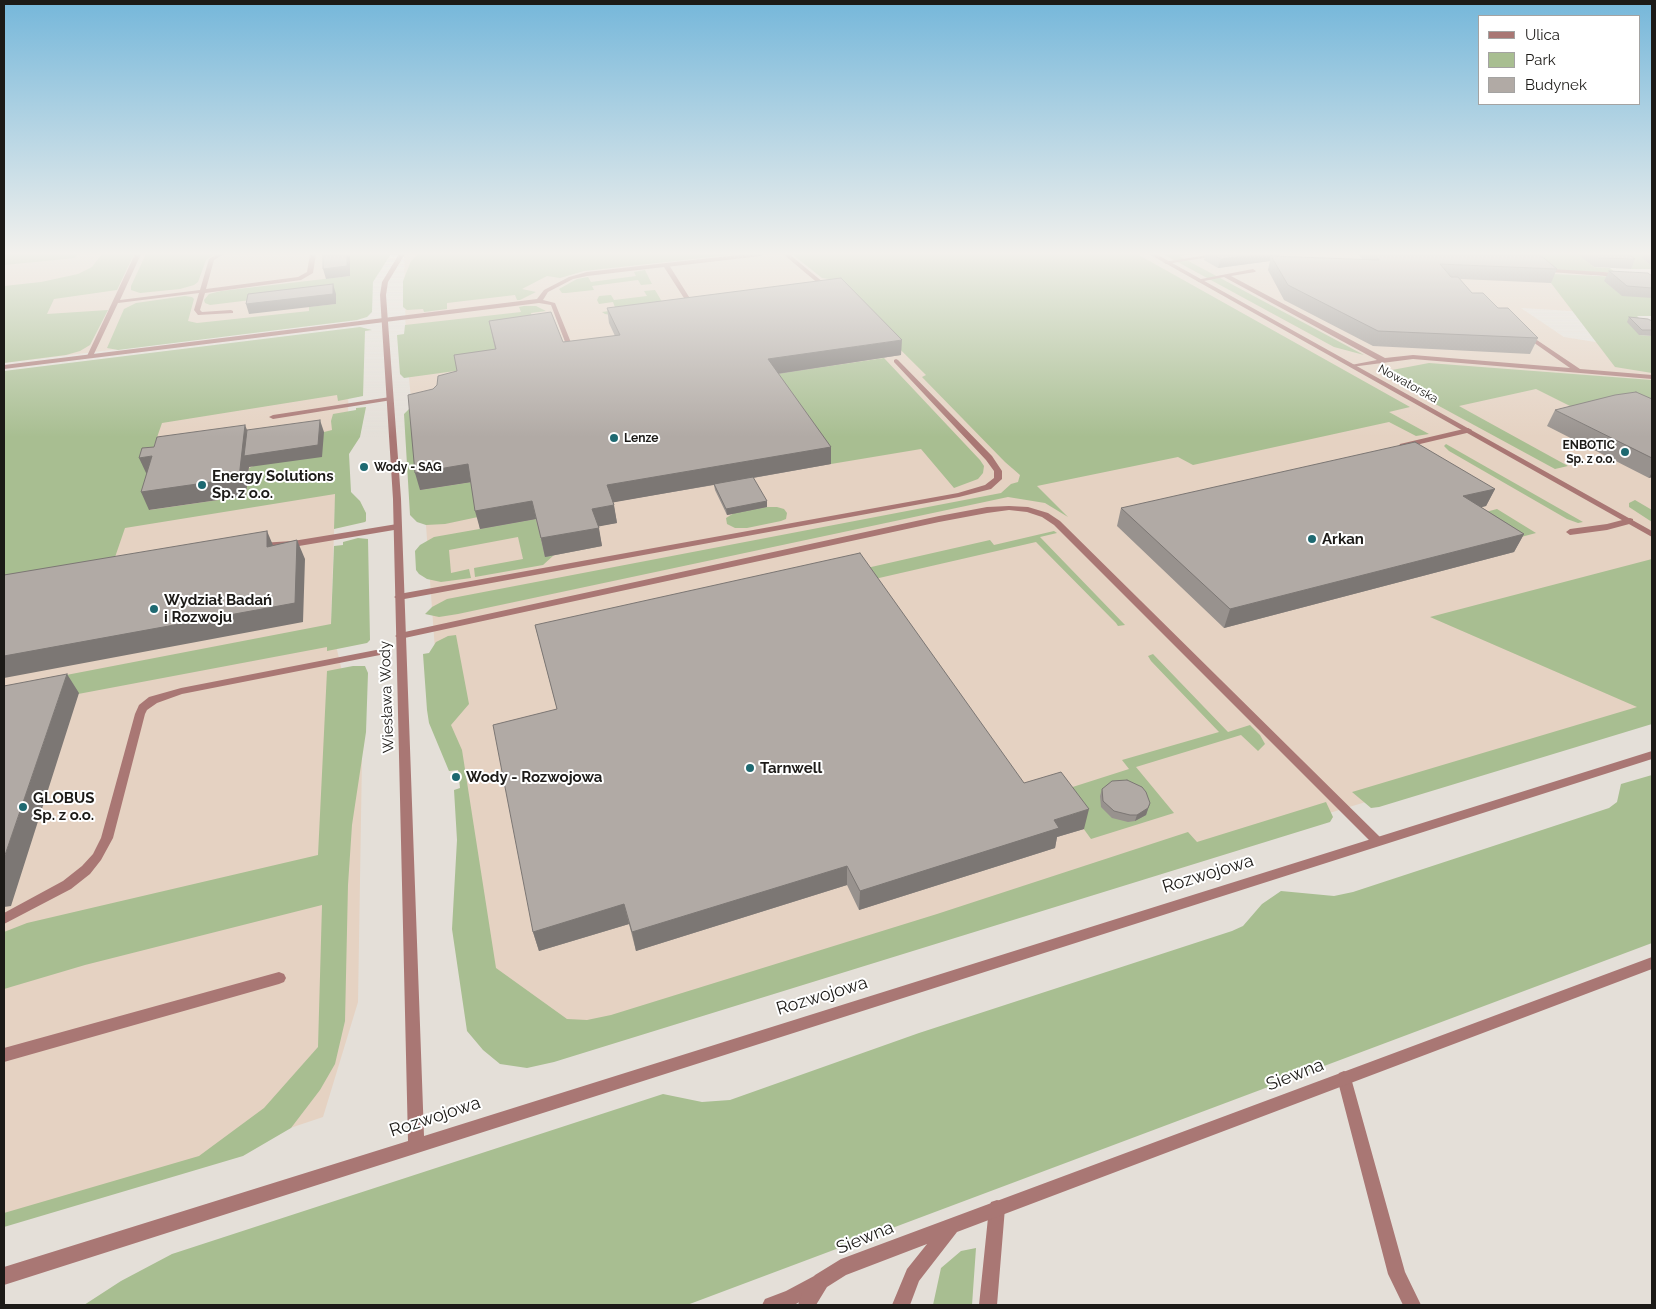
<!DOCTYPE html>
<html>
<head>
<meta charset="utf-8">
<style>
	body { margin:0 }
	#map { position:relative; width:1656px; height:1309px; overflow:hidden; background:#e4dfd8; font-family:Raleway,sans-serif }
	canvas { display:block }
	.frame { position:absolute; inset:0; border:5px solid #1c1a17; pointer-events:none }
	.legend { position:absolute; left:1478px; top:15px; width:162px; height:90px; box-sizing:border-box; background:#fff; border:1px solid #a4a3a2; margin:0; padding:6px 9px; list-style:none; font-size:15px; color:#1c1a17 }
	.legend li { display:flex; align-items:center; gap:10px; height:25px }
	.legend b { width:25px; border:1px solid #a4a3a2 }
</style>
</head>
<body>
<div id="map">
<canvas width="1656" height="1309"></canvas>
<div class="frame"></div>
<ul class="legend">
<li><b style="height:6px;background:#a97774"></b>Ulica</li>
<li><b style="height:14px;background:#a8be91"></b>Park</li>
<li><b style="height:14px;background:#b1aaa5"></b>Budynek</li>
</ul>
</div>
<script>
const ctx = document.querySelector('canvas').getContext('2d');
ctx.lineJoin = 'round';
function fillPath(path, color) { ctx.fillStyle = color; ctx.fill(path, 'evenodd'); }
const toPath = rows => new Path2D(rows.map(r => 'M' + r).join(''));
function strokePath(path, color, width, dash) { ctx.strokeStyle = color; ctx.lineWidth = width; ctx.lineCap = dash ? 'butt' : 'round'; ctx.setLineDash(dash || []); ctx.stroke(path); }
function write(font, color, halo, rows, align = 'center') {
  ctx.font = font + ' Raleway,sans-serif'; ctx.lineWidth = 4; ctx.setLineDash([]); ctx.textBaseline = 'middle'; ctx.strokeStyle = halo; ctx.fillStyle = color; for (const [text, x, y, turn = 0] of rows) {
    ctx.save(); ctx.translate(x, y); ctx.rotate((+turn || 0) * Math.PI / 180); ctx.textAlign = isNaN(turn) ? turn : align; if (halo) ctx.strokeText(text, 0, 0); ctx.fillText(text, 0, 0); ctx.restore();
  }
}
fillPath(toPath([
	[4,254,362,254,357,320,4,363],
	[404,254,1568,254,1637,315,1521,308,1564,337,1652,351,1652,715,533,1055,509,1047,459,765,437,678,426,525,420,490,406,348],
	[349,330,348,429,337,440,331,624,362,757,358,1002,323,1117,4,1224,4,372]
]), '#e5d2c2');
fillPath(toPath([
	[4,254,78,254,75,258,4,265],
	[102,254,134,254,117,290,54,299,47,314,108,310,90,345,80,351,66,355,4,363,4,286,41,282,78,274,92,267],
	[146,254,215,254,206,260,198,282,194,285,180,289,140,293,131,290,131,286],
	[350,254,391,254,373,282,372,312,367,317,357,320,118,350,107,348,124,309,136,303,185,296,192,297,194,299,188,321,197,323,309,311,309,307,336,304,251,300,210,305,205,303,204,300,209,294,221,291,350,276],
	[418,254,738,254,584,271,560,278,547,276,522,289,536,292,520,300,517,300,515,295,447,303,447,309,424,312,423,309,407,310,403,307,403,281,411,261],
	[792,254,1137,254,1410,407,1389,412,1429,434,1416,436,1389,422,1193,465,1178,457,1037,486,1068,517,1045,503,1008,497,458,614,439,617,425,614,432,607,447,599,1001,493,1011,484,1018,482,1020,475,1005,462,922,377,926,375,829,279,822,278],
	[1163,254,1192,254,1179,256,1364,355,1334,347],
	[1396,254,1652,254,1643,258,1652,266,1652,269,1631,269,1614,256,1580,255,1594,267,1610,268,1616,273,1549,270,1552,274,1622,277,1652,298,1652,316,1637,316,1645,324,1639,335,1652,336,1652,373,1615,367,1551,283],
	[645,270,652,284,641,285,638,280,592,286,594,290,566,293,562,293,559,289,577,279,588,277,591,282,636,276,634,272],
	[655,290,670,315,639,319,605,314,602,312,616,310,613,302,599,304,597,300,599,296,611,295,614,300,647,296,644,291],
	[524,306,536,306,546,311,531,313,534,323,499,365,404,378,400,374,397,335,404,334,405,325,521,312,519,307],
	[360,327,372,330,365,331,363,396,338,401,337,395,162,423,147,466,150,510,246,496,249,468,324,432,332,430,331,421,333,414,356,410,356,408,366,407,360,437,349,454,351,492,360,501,366,513,366,521,365,522,334,529,335,494,125,528,113,563,4,580,4,371],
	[884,358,980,460,984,466,983,473,978,479,954,488,921,449,831,464,769,375],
	[1429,363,1652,380,1652,420,1590,416,1536,389,1459,406,1568,466,1555,469,1393,381,1386,375,1384,369,1386,367,1392,370],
	[415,407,420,490,472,482,478,517,445,524,426,525,417,522,410,515,404,414,409,409],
	[1446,444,1583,522,1578,523,1567,519,1449,451,1444,446],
	[1635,500,1652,510,1652,522,1629,507,1629,503],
	[767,507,777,507,784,509,787,513,786,519,781,521,747,528,735,528,727,524,726,518,734,513],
	[1497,509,1536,533,1506,541,1467,517],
	[536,519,545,556,554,555,543,565,475,577,474,568,523,559,518,537,449,550,451,573,469,569,471,578,441,582,427,579,419,574,416,570,415,551,420,545,434,537],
	[1054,531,1057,533,1040,537,1125,625,1118,626,1116,623,1036,542,866,581,858,570,990,540,994,545],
	[358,538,368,539,370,640,367,643,327,651,327,647,4,708,4,687,331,624,334,546,343,545,343,542],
	[1652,559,1652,724,1379,807,1371,808,1352,792,1637,707,1430,617],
	[456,635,469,704,451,725,462,750,496,968,567,1019,587,1020,611,1015,937,914,1188,832,1197,842,1326,802,1333,817,1330,822,554,1062,527,1068,500,1064,483,1050,467,1031,452,929,457,840,454,790,460,788,458,770,449,771,429,723,427,710,423,654,429,653,436,642,448,636],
	[1153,654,1228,732,1250,725,1260,735,1265,744,1258,751,1241,735,1136,767,1174,813,1091,839,1057,792,1129,769,1122,760,1219,732,1151,661,1148,656],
	[353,666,365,666,368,673,366,732,352,825,348,885,345,1021,335,1064,320,1090,291,1128,243,1156,4,1227,4,1213,199,1156,264,1108,318,1047,322,905,85,965,4,989,4,932,27,923,318,855,327,671],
	[1652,775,1652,943,687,1305,84,1305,121,1281,172,1254,663,1094,702,1102,730,1100,919,1033,1232,931,1243,926,1262,904,1281,891,1334,896,1353,892,1609,808,1617,802,1621,784],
	[976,1248,972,1305,933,1305,941,1268,961,1251]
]), '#a8be91');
fillPath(toPath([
	[135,254,141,254,120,300,200,290,209,259,217,254,224,254,214,260,206,289,298,277,307,272,310,254,316,254,313,273,301,280,205,293,200,310,202,312,231,310,233,311,233,313,198,315,194,310,199,293,118,303,93,356,88,357,87,356,135,254],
	[747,254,764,254,761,256,666,267,663,265,666,263,747,254],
	[783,254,789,254,824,283,824,285,820,285,783,254],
	[1214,254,1229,254,1166,264,1163,262,1214,254],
	[1253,269,1256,271,1255,272,1231,276,1385,358,1413,355,1570,368,1523,335,1522,334,1525,332,1580,369,1652,375,1652,379,1413,359,1351,367,1351,365,1377,360,1224,277,1199,282,1196,280,1253,269],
	[1552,269,1619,273,1622,275,1619,277,1550,272,1549,271,1552,269],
	[896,359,898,360,992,456,1002,471,1002,479,991,489,959,497,399,600,394,597,399,594,958,493,985,485,994,478,994,471,986,460,894,362,894,360,896,359],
	[390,397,392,398,392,400,273,419,269,417,273,415,390,397],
	[1468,428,1472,430,1471,432,1403,448,1399,446,1400,444,1468,428],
	[1009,506,1028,507,1048,513,1060,521,1381,838,1383,841,1381,844,1377,846,1373,844,1054,525,1042,517,1027,512,1009,510,987,513,939,522,400,639,395,636,400,633,939,516,987,507,1009,506],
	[1630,518,1633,519,1633,523,1607,530,1570,535,1566,532,1570,529,1607,524,1630,518],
	[397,524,401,527,400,529,293,547,260,549,256,546,260,543,293,541,397,524],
	[376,650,380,651,381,653,380,655,182,694,157,703,147,710,145,714,113,838,101,860,90,874,71,889,4,924,4,913,63,881,82,866,93,854,101,838,135,714,139,705,149,697,181,688,376,650],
	[279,972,284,974,286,978,284,982,279,984,4,1062,4,1048,279,972],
	[1344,1071,1349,1073,1351,1078,1405,1272,1421,1305,1403,1305,1388,1274,1337,1078,1339,1073,1344,1071],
	[997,1200,1003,1202,1005,1208,997,1305,979,1305,989,1208,991,1202,997,1200],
	[816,1275,822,1278,825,1284,822,1290,794,1305,762,1305,765,1299,786,1291,816,1275]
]), '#a97774');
fillPath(toPath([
	[1149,254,1156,254,1652,531,1652,537,1149,254],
	[666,263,669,265,696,308,695,309,691,309,664,267,587,276,573,279,548,292,543,300,555,303,572,345,576,344,579,346,570,349,567,347,551,305,539,303,4,369,4,365,537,299,544,290,569,277,587,272,666,263],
	[1652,957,1652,969,957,1232,919,1281,910,1305,892,1305,907,1269,927,1244,846,1275,827,1287,816,1305,798,1305,802,1293,815,1275,841,1259,1652,957]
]), '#a97774');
fillPath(toPath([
	[399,254,405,254,388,282,386,295,401,499,424,1136,1652,751,1652,759,4,1285,4,1267,408,1141,393,499,380,295,382,282,399,254]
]), '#a97774');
fillPath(toPath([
	[1205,254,1279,254,1278,256,1363,260,1358,254,1539,254,1557,269,1551,283,1460,279,1472,293,1498,308,1538,338,1530,354,1373,346,1284,300,1268,270,1270,261,1218,268,1204,260],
	[1579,254,1628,254,1635,259,1631,269,1594,267,1579,255],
	[1644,254,1652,254,1652,266,1642,258],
	[1609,271,1652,276,1652,298,1622,296,1604,281],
	[607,308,901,355,778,374,831,447,831,464,753,478,767,507,727,515,715,490,714,485,613,502,617,523,598,526,602,546,545,557,536,519,480,529,471,482,420,490,433,389,457,371,495,349,489,321,563,342,615,336,609,323],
	[1629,317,1652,321,1652,336,1639,335,1627,322],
	[1652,399,1652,477,1649,478,1547,426,1555,410],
	[1495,489,1486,506,1481,507,1524,534,1514,552,1224,628,1117,526,1121,508],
	[535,625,1024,783,1084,829,1057,837,1055,848,859,910,847,885,636,951,629,924,539,951,533,932,557,709],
	[1102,789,1150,803,1146,815,1135,821,1128,822,1112,818,1101,807,1100,796]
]), '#98928e');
fillPath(toPath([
	[347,254,350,254,350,276,326,279,323,269],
	[1257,254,1279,254,1277,260,1271,256,1270,261,1218,268,1221,259],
	[333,284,336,294,336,304,249,314,246,304],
	[902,340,901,355,769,375,768,359],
	[320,420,324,432,322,457,249,467,246,496,149,510,141,492,245,425,252,442],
	[831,447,831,464,610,503,607,485],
	[152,456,147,475,139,458],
	[468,464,472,482,420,490,415,473],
	[1652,472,1652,477,1649,478],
	[1495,489,1486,506,1455,514,1463,496],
	[532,501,536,519,480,529,475,511],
	[767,501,767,507,727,515,726,509],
	[614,505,617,523,596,527,592,509],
	[599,528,602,546,545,557,541,538],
	[267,531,275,550,267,547],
	[1524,534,1514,552,1224,628,1230,609],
	[297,540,305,559,303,622,4,678,4,656],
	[67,674,79,693,11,906,4,907,4,858],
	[1150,803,1146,815,1135,821,1137,815],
	[1089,809,1084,829,1057,837,1055,848,859,910,860,891,1054,820],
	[847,866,847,885,636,951,632,932],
	[624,904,629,924,539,951,533,932]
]), '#7c7774');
const building = toPath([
	[323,254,347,254,347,266,323,269,323,254],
	[1212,254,1257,254,1221,259,1212,254],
	[1374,254,1539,254,1557,269,1440,264,1451,277,1458,277,1472,293,1483,293,1498,308,1508,308,1538,338,1378,331,1288,285,1271,256,1379,260,1374,254],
	[1594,254,1628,254,1635,259,1599,258,1594,254],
	[1609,271,1648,273,1652,276,1652,288,1627,286,1609,271],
	[841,278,902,340,768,359,831,447,607,485,614,505,592,509,599,528,541,538,532,501,475,511,468,464,415,473,408,395,433,389,437,385,438,376,457,371,454,355,496,349,489,321,551,312,563,342,620,335,607,308,841,278],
	[333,284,333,294,246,304,248,294,333,284],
	[1629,317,1648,319,1652,321,1652,330,1642,330,1629,317],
	[1636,392,1652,399,1652,458,1555,410,1615,395,1636,392],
	[320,420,318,445,244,456,247,430,320,420],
	[245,425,239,478,141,492,152,456,139,458,142,448,154,447,157,437,245,425],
	[1415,442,1495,489,1463,496,1524,534,1230,609,1121,508,1415,442],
	[753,477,767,501,726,509,714,484,753,477],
	[267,531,267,547,297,540,295,603,4,656,4,575,267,531],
	[860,553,1024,783,1061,772,1089,809,1054,820,1059,828,860,891,847,866,632,932,624,904,533,932,493,725,557,709,535,625,860,553],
	[67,674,4,858,4,686,67,674],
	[1127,780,1142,787,1146,792,1150,803,1148,808,1137,815,1130,815,1114,811,1103,801,1102,789,1112,781,1127,780]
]);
fillPath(building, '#b1aaa5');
strokePath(building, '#7c7774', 1);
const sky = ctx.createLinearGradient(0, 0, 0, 437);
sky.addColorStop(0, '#75b7da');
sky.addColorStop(0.58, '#f3f1ed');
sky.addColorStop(1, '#f3f1ed00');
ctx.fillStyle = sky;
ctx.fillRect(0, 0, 1656, 437);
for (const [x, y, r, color] of [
	[614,438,5,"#1e6971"],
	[1625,452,5,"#1e6971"],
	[364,467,5,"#1e6971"],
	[202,485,5,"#1e6971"],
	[1312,539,5,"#1e6971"],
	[154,609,5,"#1e6971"],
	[750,768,5,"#1e6971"],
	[456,777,5,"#1e6971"],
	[23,807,5,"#1e6971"]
]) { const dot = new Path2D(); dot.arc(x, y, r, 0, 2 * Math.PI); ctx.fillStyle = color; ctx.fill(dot); strokePath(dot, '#fff', 2); }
write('12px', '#1c1a17', '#fff', [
	["Nowatorska",1408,384,29]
]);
write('bold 12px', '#1c1a17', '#fff', [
	["Lenze",624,438],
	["ENBOTIC",1615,445,"right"],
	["Sp. z o.o.",1615,459,"right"],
	["Wody - SAG",374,467]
], 'left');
write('bold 15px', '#1c1a17', '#fff', [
	["Energy Solutions",212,476],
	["Sp. z o.o.",212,493],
	["Arkan",1322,539],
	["Wydział Badań",164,600],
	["i Rozwoju",164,617],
	["Tarnwell",760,768],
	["Wody - Rozwojowa",466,777],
	["GLOBUS",33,798],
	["Sp. z o.o.",33,815]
], 'left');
write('15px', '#1c1a17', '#fff', [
	["Wiesława Wody",387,697,-92]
]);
write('18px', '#1c1a17', '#fff', [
	["Rozwojowa",1208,874,-17],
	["Rozwojowa",822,996,-17],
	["Siewna",1295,1075,-21],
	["Rozwojowa",435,1117,-18],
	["Siewna",865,1238,-22]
]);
</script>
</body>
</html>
